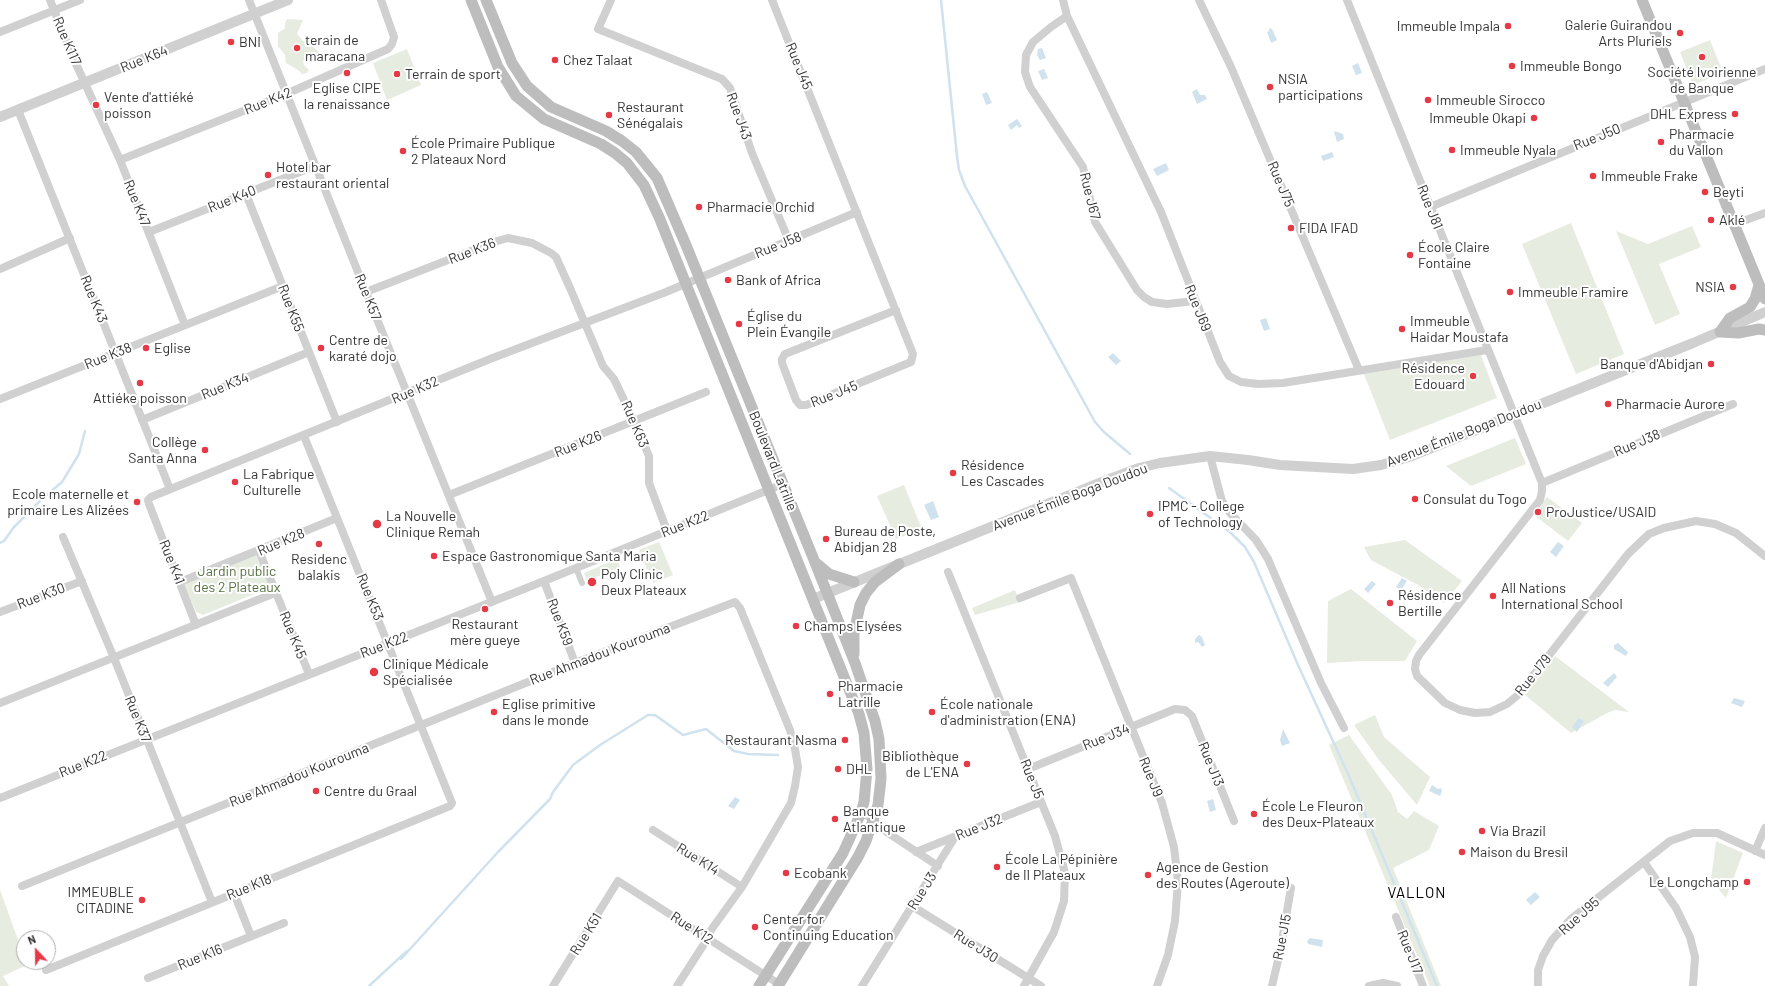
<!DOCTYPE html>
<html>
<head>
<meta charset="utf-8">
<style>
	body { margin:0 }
	#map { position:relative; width:1765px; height:986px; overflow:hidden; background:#fff; font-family:Barlow,sans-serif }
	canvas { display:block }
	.north { position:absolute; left:16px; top:930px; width:40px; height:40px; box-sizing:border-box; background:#fff; border:1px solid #adadad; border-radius:50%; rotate:338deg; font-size:11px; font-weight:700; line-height:16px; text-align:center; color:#333 }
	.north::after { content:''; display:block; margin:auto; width:14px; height:18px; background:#e63946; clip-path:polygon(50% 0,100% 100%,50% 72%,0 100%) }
</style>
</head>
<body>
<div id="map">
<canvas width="1765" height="986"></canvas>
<div class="north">N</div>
</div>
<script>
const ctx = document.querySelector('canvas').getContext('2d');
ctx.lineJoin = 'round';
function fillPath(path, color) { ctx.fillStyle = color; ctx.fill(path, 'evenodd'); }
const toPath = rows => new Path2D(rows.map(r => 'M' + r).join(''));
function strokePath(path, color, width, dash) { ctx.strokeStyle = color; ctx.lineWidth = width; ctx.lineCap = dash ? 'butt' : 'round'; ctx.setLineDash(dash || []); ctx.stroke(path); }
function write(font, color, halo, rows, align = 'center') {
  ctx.font = font + ' Barlow,sans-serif'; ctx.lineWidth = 4; ctx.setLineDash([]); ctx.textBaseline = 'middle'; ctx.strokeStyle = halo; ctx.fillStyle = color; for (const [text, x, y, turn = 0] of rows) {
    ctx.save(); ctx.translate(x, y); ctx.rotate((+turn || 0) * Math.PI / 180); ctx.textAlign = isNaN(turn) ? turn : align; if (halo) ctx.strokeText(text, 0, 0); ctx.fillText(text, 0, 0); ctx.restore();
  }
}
fillPath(toPath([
	[287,19,303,20,297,34,303,41,308,40,311,45,319,52,321,59,317,59,310,54,303,61,304,65,309,70,307,73,302,74,298,70,286,63,285,55,278,46,278,33,285,28,285,23],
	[1710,40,1723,73,1693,85,1680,52],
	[407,49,421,85,387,100,373,63],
	[1571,223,1624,354,1576,374,1522,244],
	[1692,226,1701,247,1659,264,1680,314,1655,325,1616,231,1648,244],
	[1481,355,1497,398,1390,440,1364,374],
	[1515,438,1526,464,1471,486,1446,466],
	[904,485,922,529,896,539,877,496],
	[1547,497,1582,523,1568,541,1534,515],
	[1405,540,1462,581,1444,603,1418,585,1371,560,1364,547],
	[659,542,673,575,653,583,639,550],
	[256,555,268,581,266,589,203,615,196,612,184,584],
	[617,559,620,567,587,581,584,573],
	[1351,589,1417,641,1405,661,1363,661,1327,663,1328,601],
	[1015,590,1020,602,975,615,972,608],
	[1555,656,1629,712,1615,710,1607,713,1571,733,1525,695],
	[1375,715,1384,737,1430,777,1417,805,1379,760,1354,725],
	[1349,735,1392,795,1398,812,1407,819,1414,811,1439,826,1429,850,1393,868,1441,986,1430,986,1329,745],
	[1716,841,1743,853,1726,898,1711,880],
	[0,890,24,956,24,962,26,962,27,965,3,976,9,986,0,986]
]), '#e6ecdf');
fillPath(toPath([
	[1269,28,1272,29,1277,40,1271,43,1267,32,1269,31],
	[1042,48,1046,58,1040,60,1037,55,1038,49],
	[1358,63,1362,73,1356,75,1352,66],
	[1044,69,1048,78,1042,80,1038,71],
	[1197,89,1200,95,1205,95,1207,99,1197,104,1192,92],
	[987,92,992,103,986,105,982,94],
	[1017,119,1022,126,1019,128,1017,125,1011,130,1008,125],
	[1334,131,1343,134,1344,139,1337,142],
	[1332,152,1334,157,1323,161,1321,156],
	[1166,163,1169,170,1157,176,1153,169],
	[1266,318,1270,329,1264,331,1260,320],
	[1113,353,1121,361,1116,365,1108,357],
	[933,501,939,517,931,520,924,505],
	[1558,542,1564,546,1556,557,1550,552],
	[1402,578,1407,581,1401,590,1396,587],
	[1372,581,1376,584,1368,593,1364,589],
	[1199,635,1202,637,1205,645,1202,647,1198,642,1195,643,1195,639],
	[1618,643,1628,652,1626,656,1614,649,1614,645],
	[1614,673,1617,677,1608,687,1603,683],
	[1734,698,1745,701,1742,707,1731,703],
	[1579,718,1584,721,1577,732,1572,727],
	[1283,729,1290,743,1282,746,1280,740],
	[1432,785,1438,789,1441,788,1442,791,1440,796,1429,791],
	[735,797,740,800,734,809,728,806],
	[1213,799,1216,810,1210,812,1207,801],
	[1535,892,1540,897,1531,905,1526,900],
	[1310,938,1323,940,1322,947,1308,944,1307,941]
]), '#cfe2ee');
strokePath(toPath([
	[941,0,957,156,959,170,965,186,1095,422,1104,432,1130,454],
	[1169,488,1230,532,1245,547,1254,562,1298,665,1349,776,1437,986],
	[0,543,4,541,14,527,41,500,62,482,79,454,85,431],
	[369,986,407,951,401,959,498,852,550,799,553,792,573,765,600,745,648,715,655,715,683,735,706,729,734,751,748,754,778,755]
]), '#cfe2ee', 2.5);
strokePath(toPath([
	[576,568,582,583]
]), '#d0d0d0', 6);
strokePath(toPath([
	[50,0,71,53,120,160,185,325],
	[249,0,366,292,492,602],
	[611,0,598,29,722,79,730,88,752,153,789,241],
	[772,0,913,354,911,362,806,405,800,405,796,400,782,363,782,359,785,354,896,310],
	[1063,0,1067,16,1161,212,1220,362,1229,376,1241,382,1258,384,1283,383,1487,350],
	[1199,0,1231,67,1359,370],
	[1347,0,1542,483,1542,491,1540,500,1419,655,1416,661,1415,669,1417,676,1445,703,1460,710,1475,713,1490,712,1507,704,1518,695,1628,554,1649,534,1664,528,1696,521,1715,524,1736,533,1765,556],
	[1067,16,1051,27,1033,42,1026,55,1025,72,1030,87,1083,167,1095,222,1137,290,1144,297,1152,302,1167,304,1195,301],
	[0,32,80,0],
	[18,110,170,489],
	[120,160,286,94,388,49,392,44,394,37,381,0],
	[246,194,337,422],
	[1430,207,1765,69],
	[1735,224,1765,213],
	[149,232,315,166],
	[0,269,70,238],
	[366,292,494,242,508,238,532,243,551,253,556,257,570,288,603,366,614,379,634,421,649,456,649,483,667,531],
	[0,399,283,286],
	[142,420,309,352],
	[1210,456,1222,501,1230,513,1256,540,1268,559,1321,683,1344,728],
	[1542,483,1733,404],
	[449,495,706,392],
	[63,537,114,658,212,902],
	[259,551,309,674],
	[948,572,1055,836,1065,873,1064,901,1054,932,1024,986],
	[544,581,575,663],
	[180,582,337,518],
	[1020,598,1071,578,1162,803,1174,847,1178,882,1175,921,1168,955,1157,986],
	[0,612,82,581],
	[196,625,149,504,148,500,151,497,490,359,666,292,857,212],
	[0,703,275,593],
	[1028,769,1175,709,1185,710,1192,716,1234,821],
	[0,798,544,581,783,484],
	[861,813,874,819,879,827,938,866],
	[653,830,742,887],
	[1755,851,1765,828],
	[916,852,1041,802],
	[1644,862,1676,908,1690,937,1695,957,1693,986],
	[22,886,575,663,735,602,740,608,790,730,795,749,798,767,795,786,791,803,742,887,711,930,708,938,677,986],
	[234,893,251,936],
	[912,906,1041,986],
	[1396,917,1423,986],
	[46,970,450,806,452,803,304,436],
	[148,978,284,923],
	[553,986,618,881,779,984],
	[862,986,955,837],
	[1272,986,1280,952,1291,888],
	[1369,986,1383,983,1397,986],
	[1538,986,1538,970,1543,956,1552,940,1571,919,1670,841,1693,833,1717,833,1765,855]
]), '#d0d0d0', 8);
strokePath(toPath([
	[0,117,288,0],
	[813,599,1107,480,1139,468,1160,463,1210,456,1248,460,1280,465,1353,469,1381,465,1409,457,1693,343,1765,312]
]), '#d0d0d0', 10);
strokePath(toPath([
	[471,0,498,67,516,96,544,119,601,144,615,153,627,163,644,185,659,217,859,714,864,733,867,769,864,802,861,813,843,853,759,986],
	[486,0,512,63,527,86,551,107,606,131,622,141,636,152,657,178,686,245,814,560,855,663,875,721,879,739,881,779,878,805,866,841,858,857,778,986],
	[1642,0,1765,299],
	[1720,332,1730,318,1750,307,1755,299,1759,285],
	[1720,332,1738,333,1759,329,1765,330],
	[816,563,829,574,854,582],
	[854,654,854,633,860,605,866,593,875,582,899,564]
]), '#bdbdbd', 11);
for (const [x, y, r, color] of [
	[1508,26,4,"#e63946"],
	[1680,33,4,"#e63946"],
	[231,42,4,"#e63946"],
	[297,48,4,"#e63946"],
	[1702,57,4,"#e63946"],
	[555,60,4,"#e63946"],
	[1512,66,4,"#e63946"],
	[347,73,4,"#e63946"],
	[397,74,4,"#e63946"],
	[1270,87,4,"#e63946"],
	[1428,100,4,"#e63946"],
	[96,105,4,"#e63946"],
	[1735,114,4,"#e63946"],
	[609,115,4,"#e63946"],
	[1534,118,4,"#e63946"],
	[1661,142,4,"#e63946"],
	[1452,150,4,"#e63946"],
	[403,151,4,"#e63946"],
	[268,175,4,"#e63946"],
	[1593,176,4,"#e63946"],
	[1705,192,4,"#e63946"],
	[699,207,4,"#e63946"],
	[1711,220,4,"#e63946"],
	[1291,228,4,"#e63946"],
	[1410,255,4,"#e63946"],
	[728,280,4,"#e63946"],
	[1733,287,4,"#e63946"],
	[1510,292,4,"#e63946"],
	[739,324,4,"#e63946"],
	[1402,329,4,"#e63946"],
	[146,348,4,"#e63946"],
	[321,348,4,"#e63946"],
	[1711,364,4,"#e63946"],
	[1473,376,4,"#e63946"],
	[140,383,4,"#e63946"],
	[1608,404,4,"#e63946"],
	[205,450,4,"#e63946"],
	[953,473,4,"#e63946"],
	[235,482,4,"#e63946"],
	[1415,499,4,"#e63946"],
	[137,502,4,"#e63946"],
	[1538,512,4,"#e63946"],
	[1150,514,4,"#e63946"],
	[377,524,5,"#e63946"],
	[826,539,4,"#e63946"],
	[319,544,4,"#e63946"],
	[434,556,4,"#e63946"],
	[592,582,5,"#e63946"],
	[1493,596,4,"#e63946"],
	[1390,603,4,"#e63946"],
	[485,609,4,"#e63946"],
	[796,626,4,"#e63946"],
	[374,672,5,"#e63946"],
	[830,694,4,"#e63946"],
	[494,712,4,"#e63946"],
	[932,712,4,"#e63946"],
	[845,740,4,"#e63946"],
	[967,764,4,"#e63946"],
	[838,769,4,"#e63946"],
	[316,791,4,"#e63946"],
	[1254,814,4,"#e63946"],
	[835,819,4,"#e63946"],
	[1482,831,4,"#e63946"],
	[1462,852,4,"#e63946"],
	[997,867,4,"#e63946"],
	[786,873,4,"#e63946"],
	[1148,875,4,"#e63946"],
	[1747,882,4,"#e63946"],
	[142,900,4,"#e63946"],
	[755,927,4,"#e63946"]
]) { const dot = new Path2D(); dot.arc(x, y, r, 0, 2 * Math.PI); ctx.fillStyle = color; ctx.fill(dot); strokePath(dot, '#fff', 1.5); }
write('14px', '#333', '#fff', [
	["Galerie Guirandou",1672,25,"right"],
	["Arts Pluriels",1672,41,"right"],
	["Immeuble Impala",1500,26,"right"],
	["terain de",305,40],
	["maracana",305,56],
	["BNI",239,42],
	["Chez Talaat",563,60],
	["Immeuble Bongo",1520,66],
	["Société Ivoirienne",1702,72,"center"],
	["de Banque",1702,88,"center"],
	["Terrain de sport",405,74],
	["NSIA",1278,79],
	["participations",1278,95],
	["Eglise CIPE",347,88,"center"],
	["la renaissance",347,104,"center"],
	["Vente d'attiéké",104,97],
	["poisson",104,113],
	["Immeuble Sirocco",1436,100],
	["Restaurant",617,107],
	["Sénégalais",617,123],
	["DHL Express",1727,114,"right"],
	["Immeuble Okapi",1526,118,"right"],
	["Pharmacie",1669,134],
	["du Vallon",1669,150],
	["École Primaire Publique",411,143],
	["2 Plateaux Nord",411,159],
	["Immeuble Nyala",1460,150],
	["Hotel bar",276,167],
	["restaurant oriental",276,183],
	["Immeuble Frake",1601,176],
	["Beyti",1713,192],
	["Pharmacie Orchid",707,207],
	["Aklé",1719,220],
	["FIDA IFAD",1299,228],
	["École Claire",1418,247],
	["Fontaine",1418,263],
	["Bank of Africa",736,280],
	["NSIA",1725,287,"right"],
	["Immeuble Framire",1518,292],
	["Église du",747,316],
	["Plein Évangile",747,332],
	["Immeuble",1410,321],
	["Haidar Moustafa",1410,337],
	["Centre de",329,340],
	["karaté dojo",329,356],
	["Eglise",154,348],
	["Banque d'Abidjan",1703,364,"right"],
	["Résidence",1465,368,"right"],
	["Edouard",1465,384,"right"],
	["Attiéke poisson",140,398,"center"],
	["Pharmacie Aurore",1616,404],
	["Collège",197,442,"right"],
	["Santa Anna",197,458,"right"],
	["Résidence",961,465],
	["Les Cascades",961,481],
	["La Fabrique",243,474],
	["Culturelle",243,490],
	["Ecole maternelle et",129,494,"right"],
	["primaire Les Alizées",129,510,"right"],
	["Consulat du Togo",1423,499],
	["IPMC - College",1158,506],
	["of Technology",1158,522],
	["ProJustice/USAID",1546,512],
	["La Nouvelle",386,516],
	["Clinique Remah",386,532],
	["Bureau de Poste,",834,531],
	["Abidjan 28",834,547],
	["Espace Gastronomique Santa Maria",442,556],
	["Residenc",319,559,"center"],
	["balakis",319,575,"center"],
	["Poly Clinic",601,574],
	["Deux Plateaux",601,590],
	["All Nations",1501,588],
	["International School",1501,604],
	["Résidence",1398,595],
	["Bertille",1398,611],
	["Restaurant",485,624,"center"],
	["mère gueye",485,640,"center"],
	["Champs Elysées",804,626],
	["Clinique Médicale",383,664],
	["Spécialisée",383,680],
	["Pharmacie",838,686],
	["Latrille",838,702],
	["Eglise primitive",502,704],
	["dans le monde",502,720],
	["École nationale",940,704],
	["d'administration (ENA)",940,720],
	["Restaurant Nasma",837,740,"right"],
	["Bibliothèque",959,756,"right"],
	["de L'ENA",959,772,"right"],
	["DHL",846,769],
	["Centre du Graal",324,791],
	["École Le Fleuron",1262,806],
	["des Deux-Plateaux",1262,822],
	["Banque",843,811],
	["Atlantique",843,827],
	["Via Brazil",1490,831],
	["Maison du Bresil",1470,852],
	["École La Pépinière",1005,859],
	["de II Plateaux",1005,875],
	["Agence de Gestion",1156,867],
	["des Routes (Ageroute)",1156,883],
	["Ecobank",794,873],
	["Le Longchamp",1739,882,"right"],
	["IMMEUBLE",134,892,"right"],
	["CITADINE",134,908,"right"],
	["Center for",763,919],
	["Continuing Education",763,935]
], 'left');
write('14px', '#333', '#fff', [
	["Rue K117",67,41,67],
	["Rue K64",144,59,-22],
	["Rue J45",799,66,68],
	["Rue K42",268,101,-22],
	["Rue J43",739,116,70],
	["Rue J50",1597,137,-22],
	["Rue J75",1281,184,67],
	["Rue J67",1090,196,76],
	["Rue K40",232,199,-22],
	["Rue K47",137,203,68],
	["Rue J81",1430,207,68],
	["Rue J58",778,245,-22],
	["Rue K36",472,251,-21],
	["Rue K57",368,297,68],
	["Rue K43",94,299,68],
	["Rue K55",291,308,69],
	["Rue J69",1198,308,68],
	["Rue K38",108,356,-22],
	["Rue K34",225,386,-22],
	["Rue K32",415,390,-23],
	["Rue J45",834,394,-22],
	["Rue K63",635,424,67],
	["Avenue Émile Boga Doudou",1464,433,-21],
	["Rue J38",1637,443,-23],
	["Rue K26",578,444,-22],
	["Boulevard Latrille",773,461,68],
	["Avenue Émile Boga Doudou",1070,497,-21],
	["Rue K22",685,524,-22],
	["Rue K28",281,542,-23],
	["Rue K41",172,562,68],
	["Rue K30",41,596,-21],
	["Rue K53",370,597,68],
	["Rue K59",560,622,69],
	["Rue K45",293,635,68],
	["Rue K22",384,645,-21],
	["Rue Ahmadou Kourouma",600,654,-21],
	["Rue J79",1533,675,-51],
	["Rue K37",138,719,68],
	["Rue J34",1106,737,-22],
	["Rue K22",83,764,-22],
	["Rue J13",1211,764,68],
	["Rue Ahmadou Kourouma",299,775,-22],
	["Rue J9",1151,777,68],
	["Rue J5",1032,779,68],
	["Rue J32",979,827,-22],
	["Rue K14",698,859,32],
	["Rue K18",249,887,-22],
	["Rue J3",922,891,-58],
	["Rue J95",1579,916,-42],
	["Rue K12",692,928,33],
	["Rue K51",586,934,-58],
	["Rue J15",1282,937,-79],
	["Rue J30",976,946,32],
	["Rue J17",1410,952,68],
	["Rue K16",200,957,-22]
]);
write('14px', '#56703f', '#fff', [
	["Jardin public",237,571],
	["des 2 Plateaux",237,587]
]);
ctx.letterSpacing = '1px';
write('15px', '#000', '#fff', [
	["VALLON",1417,893]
]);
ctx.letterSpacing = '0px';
</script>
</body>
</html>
